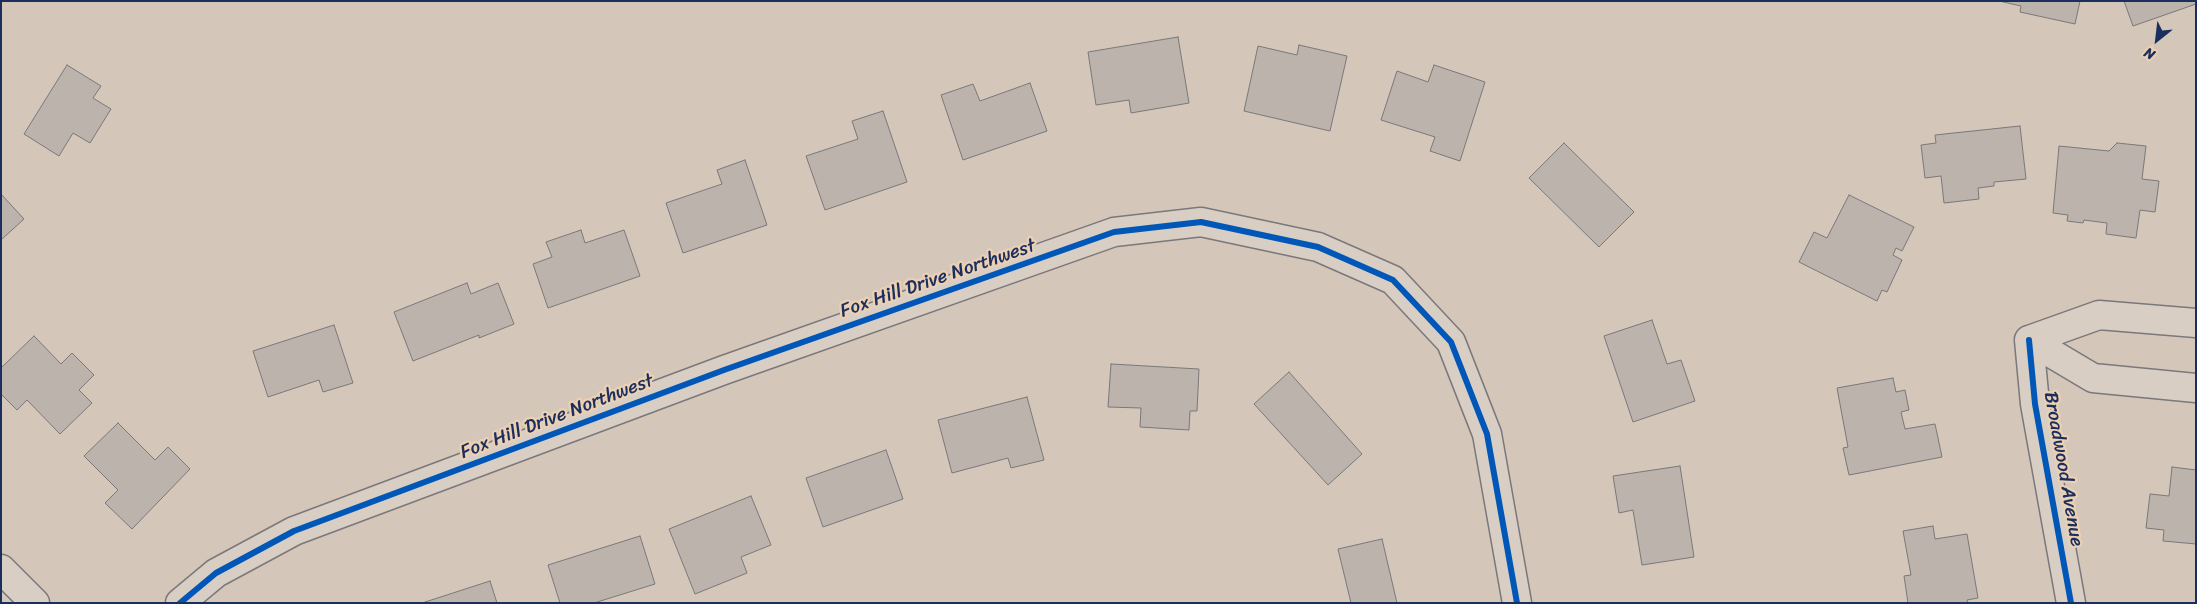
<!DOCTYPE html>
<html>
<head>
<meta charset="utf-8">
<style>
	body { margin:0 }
	#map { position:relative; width:2197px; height:604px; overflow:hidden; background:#d4c6b9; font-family:Sriracha,sans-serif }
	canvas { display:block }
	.frame { position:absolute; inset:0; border:2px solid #1b2f5e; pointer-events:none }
	.north { position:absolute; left:2132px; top:15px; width:50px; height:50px; -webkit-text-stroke:4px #ecd0b3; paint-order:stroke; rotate:209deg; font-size:14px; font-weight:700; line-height:20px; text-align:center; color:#1b2f5e }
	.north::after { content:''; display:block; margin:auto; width:18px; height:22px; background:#1b2f5e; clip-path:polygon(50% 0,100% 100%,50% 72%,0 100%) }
</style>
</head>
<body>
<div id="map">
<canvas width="2197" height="604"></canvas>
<div class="frame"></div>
<div class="north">N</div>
</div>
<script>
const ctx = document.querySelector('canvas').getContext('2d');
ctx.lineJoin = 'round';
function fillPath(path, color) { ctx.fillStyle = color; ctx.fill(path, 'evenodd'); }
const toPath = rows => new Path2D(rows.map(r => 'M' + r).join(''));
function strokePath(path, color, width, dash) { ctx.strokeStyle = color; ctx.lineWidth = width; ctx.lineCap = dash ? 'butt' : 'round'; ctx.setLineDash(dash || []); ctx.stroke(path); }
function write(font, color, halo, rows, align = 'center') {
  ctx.font = font + ' Sriracha,sans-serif'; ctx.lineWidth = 4.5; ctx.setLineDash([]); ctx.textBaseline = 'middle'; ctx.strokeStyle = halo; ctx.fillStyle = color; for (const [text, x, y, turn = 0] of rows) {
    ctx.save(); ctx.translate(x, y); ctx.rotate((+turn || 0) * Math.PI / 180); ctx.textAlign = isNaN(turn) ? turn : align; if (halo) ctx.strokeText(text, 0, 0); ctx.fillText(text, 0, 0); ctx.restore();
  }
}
const building = toPath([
	[1999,1,2080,1,2075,24,2020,12,2021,6,1999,1],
	[2124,1,2196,1,2196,4,2133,26,2124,1],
	[1178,37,1189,103,1131,113,1129,100,1096,105,1088,52,1178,37],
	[1299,45,1347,56,1330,131,1244,111,1258,46,1297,55,1299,45],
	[67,65,101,86,93,98,111,109,90,143,73,133,59,156,24,134,67,65],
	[1434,65,1485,82,1460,161,1430,151,1435,137,1381,120,1397,71,1428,82,1434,65],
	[1030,83,1047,131,963,160,941,95,973,84,980,101,1030,83],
	[883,111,907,182,825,210,806,156,858,139,852,121,883,111],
	[2020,126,2026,179,1994,182,1994,186,1978,188,1979,199,1944,203,1941,176,1925,178,1921,145,1936,143,1935,135,2020,126],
	[1564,143,1634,212,1599,247,1529,178,1564,143],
	[2117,143,2146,146,2142,179,2159,181,2155,212,2140,210,2136,238,2106,234,2107,223,2084,220,2083,223,2067,221,2068,215,2053,213,2059,146,2109,151,2117,143],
	[745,160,767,225,683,253,666,203,722,184,717,170,745,160],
	[1,194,24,219,1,240,1,194],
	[1849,195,1914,227,1902,251,1896,248,1893,255,1902,260,1887,292,1882,290,1877,301,1799,262,1814,232,1827,238,1849,195],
	[581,230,585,243,624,230,640,276,548,308,533,264,552,257,546,242,581,230],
	[467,283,471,294,498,283,514,324,479,338,479,335,413,361,394,312,467,283],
	[1652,320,1667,364,1681,360,1695,401,1633,422,1604,336,1652,320],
	[334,325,353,383,323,392,319,380,268,397,253,351,334,325],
	[34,336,61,364,72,353,94,375,79,390,92,403,60,434,27,400,17,410,1,394,1,368,34,336],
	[1111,364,1199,369,1197,411,1190,411,1189,430,1140,427,1141,408,1108,407,1111,364],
	[1289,372,1362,454,1328,485,1254,404,1289,372],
	[1893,378,1896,392,1905,390,1909,410,1901,412,1905,429,1935,424,1942,457,1849,475,1843,448,1848,447,1837,388,1893,378],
	[1027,397,1044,460,1011,468,1008,458,952,473,938,420,1027,397],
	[118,423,155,460,168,447,190,469,132,529,105,503,118,490,84,456,118,423],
	[886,450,903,499,823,527,806,478,886,450],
	[1680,466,1694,557,1642,565,1633,510,1619,513,1613,476,1680,466],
	[2172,467,2196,470,2196,544,2163,541,2164,530,2146,528,2150,494,2169,496,2172,467],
	[751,496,771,545,741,557,747,573,695,594,669,529,751,496],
	[1933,526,1935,539,1967,534,1978,598,1967,600,1968,603,1908,603,1904,576,1911,575,1903,531,1933,526],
	[640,536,655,584,594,603,560,603,548,565,640,536],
	[1382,539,1397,603,1351,603,1338,549,1382,539],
	[490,581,497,603,422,603,490,581]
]);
fillPath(building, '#bcb3ac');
strokePath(building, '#7a787b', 1);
const minor = toPath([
	[2029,340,2035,404,2071,603],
	[2029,340,2093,378,2196,388],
	[2029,340,2099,315,2196,323],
	[1,569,35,603],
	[180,603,216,573,294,531,724,370,1114,232,1201,222,1318,247,1393,280,1451,342,1487,434,1517,603]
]);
strokePath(minor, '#7a787b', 31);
strokePath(minor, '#d8cec4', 28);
strokePath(toPath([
	[2029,340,2035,404,2071,603],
	[180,603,216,573,294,531,724,370,1114,232,1201,222,1318,247,1393,280,1451,342,1487,434,1517,603]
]), '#0057b8', 6);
write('19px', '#1b2f5e', '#ecd0b3', [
	["Fox Hill Drive Northwest",938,279,-19],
	["Fox Hill Drive Northwest",557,417,-21],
	["Broadwood Avenue",2063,469,80]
]);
</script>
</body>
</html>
